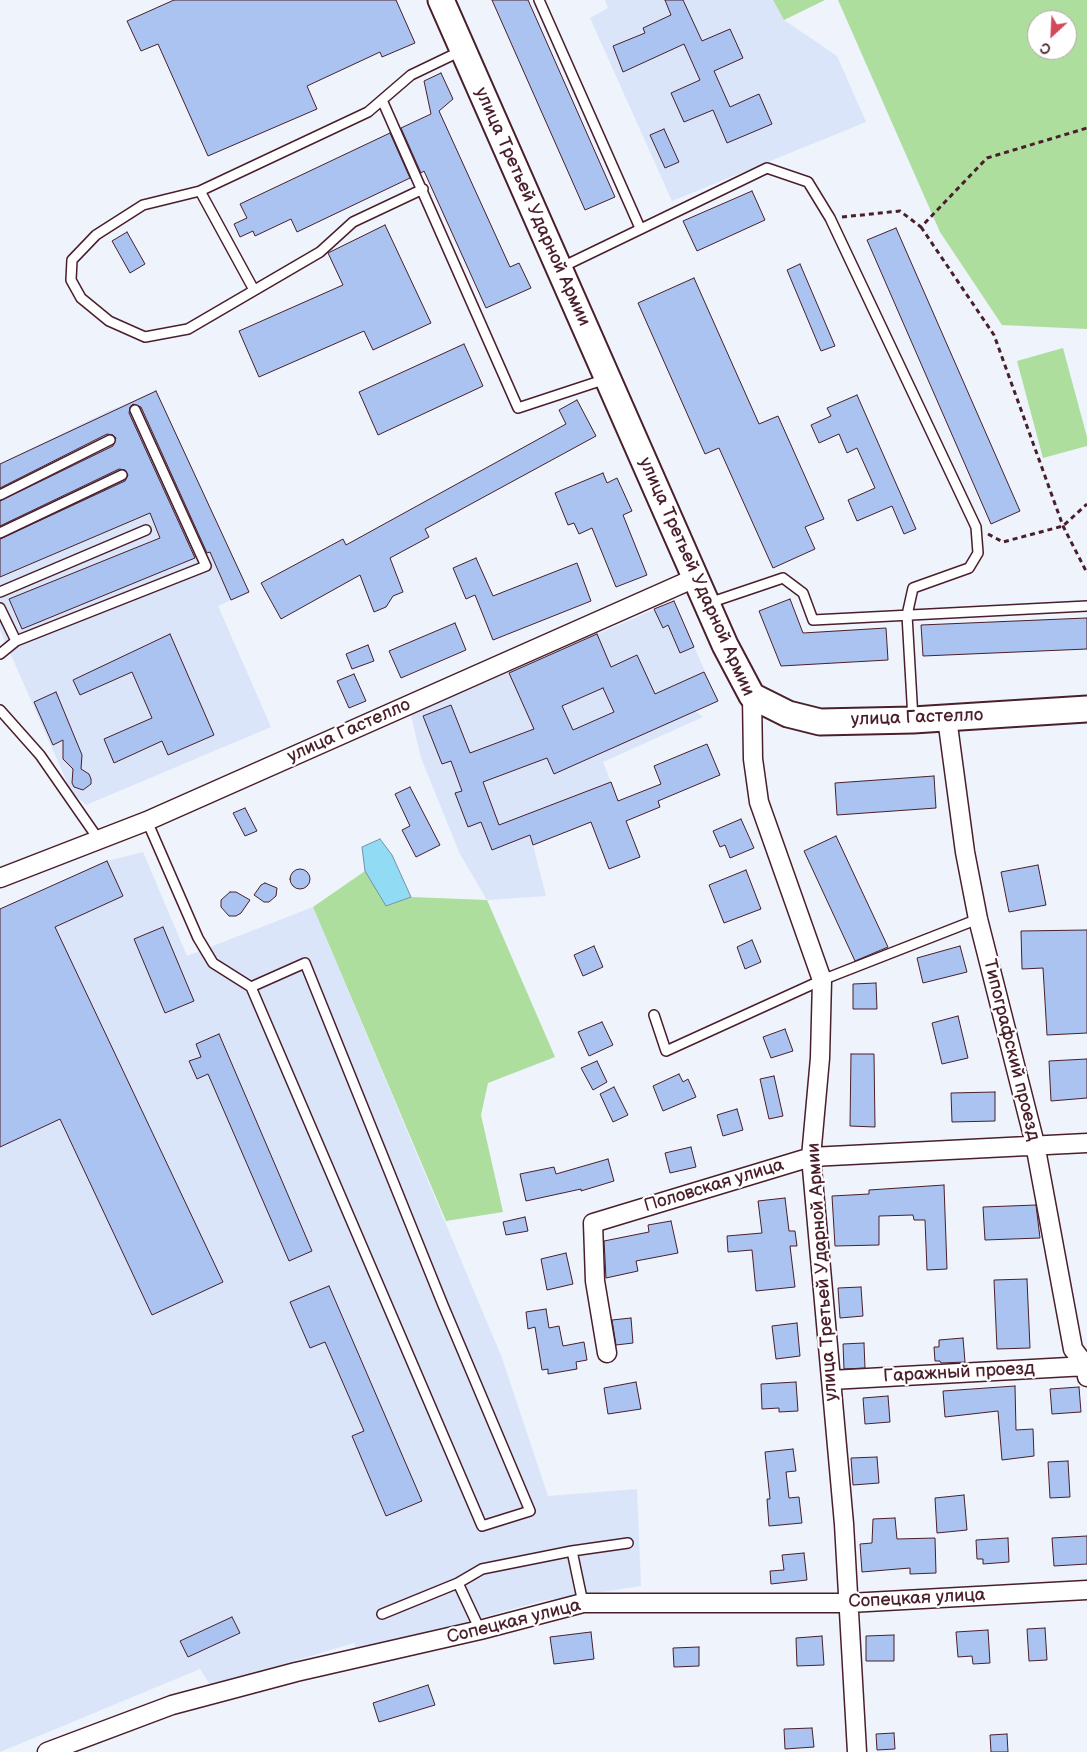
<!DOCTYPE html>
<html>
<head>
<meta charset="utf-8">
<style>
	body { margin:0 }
	#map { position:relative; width:1087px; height:1752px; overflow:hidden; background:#eef3fc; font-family:"Balsamiq Sans",sans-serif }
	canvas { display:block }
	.north { position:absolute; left:1027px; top:10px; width:50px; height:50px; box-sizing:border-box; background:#fff; border:1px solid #b7a5aa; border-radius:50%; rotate:205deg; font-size:14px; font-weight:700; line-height:20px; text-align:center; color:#4a1f2b }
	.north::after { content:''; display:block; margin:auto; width:18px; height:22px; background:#d1495b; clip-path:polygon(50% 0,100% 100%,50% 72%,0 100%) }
</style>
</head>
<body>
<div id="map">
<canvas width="1087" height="1752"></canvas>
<div class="north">С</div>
</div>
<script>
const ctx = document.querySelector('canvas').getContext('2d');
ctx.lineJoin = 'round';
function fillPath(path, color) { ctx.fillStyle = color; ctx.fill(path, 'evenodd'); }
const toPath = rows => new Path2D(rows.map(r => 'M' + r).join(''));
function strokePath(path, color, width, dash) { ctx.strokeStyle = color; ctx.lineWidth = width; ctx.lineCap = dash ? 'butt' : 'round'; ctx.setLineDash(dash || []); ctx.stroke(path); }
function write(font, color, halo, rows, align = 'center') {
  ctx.font = font + ' "Balsamiq Sans",sans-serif'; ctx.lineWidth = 4.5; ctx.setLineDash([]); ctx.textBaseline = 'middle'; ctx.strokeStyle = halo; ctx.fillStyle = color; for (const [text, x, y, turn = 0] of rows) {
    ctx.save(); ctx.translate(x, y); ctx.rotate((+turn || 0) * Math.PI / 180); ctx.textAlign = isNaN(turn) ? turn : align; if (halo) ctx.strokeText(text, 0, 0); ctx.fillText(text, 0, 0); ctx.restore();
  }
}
fillPath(toPath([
	[605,0,773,0,784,20,837,56,866,122,672,201,590,18,608,8],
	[156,391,249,592,218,606,271,727,86,805,71,791,0,630,0,464,106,412],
	[674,601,718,701,695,711,703,717,603,762,640,857,609,869,590,822,533,845,546,896,487,900,460,854,421,758,411,715],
	[143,852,187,956,313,907,502,1358,548,1496,637,1489,641,1586,541,1601,358,1653,354,1643,211,1686,200,1669,0,1752,0,909,107,861]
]), '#dae5f9');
fillPath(toPath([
	[773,0,825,0,784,20],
	[838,0,1087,0,1087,329,1002,325,940,232],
	[1037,20,1067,20,1067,50,1037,50],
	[1063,348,1087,437,1087,446,1043,458,1017,361],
	[365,871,387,906,411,897,487,900,555,1057,488,1083,481,1115,503,1212,446,1221,313,907]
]), '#adde9e');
const water = toPath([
	[380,839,392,855,411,897,386,906,365,871,362,847,380,839]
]);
fillPath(water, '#92dbf4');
strokePath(water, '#7590a4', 1);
const building = toPath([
	[174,0,396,0,415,43,382,57,380,52,307,86,317,109,208,156,158,44,141,51,127,21,174,0],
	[492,0,528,0,615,197,585,210,492,0],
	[665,0,683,0,702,41,730,29,743,58,714,71,730,107,759,94,772,124,727,143,713,110,684,122,671,93,700,80,684,44,623,72,613,46,645,33,643,28,671,15,665,0],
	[441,73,453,99,439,111,510,267,519,263,531,288,486,308,424,171,421,173,401,128,431,114,424,81,441,73],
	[664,129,679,162,665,168,650,135,664,129],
	[390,133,410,178,297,232,291,219,255,236,253,231,240,237,234,224,247,218,240,204,390,133],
	[752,191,765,220,697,251,683,221,752,191],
	[385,225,431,323,373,350,364,331,259,377,239,331,343,285,328,253,385,225],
	[896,228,1020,511,991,524,867,240,896,228],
	[127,232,145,264,130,273,112,241,127,232],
	[800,264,835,346,821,351,787,270,800,264],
	[694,278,759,424,778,416,824,519,805,527,815,549,773,568,719,448,705,454,638,303,694,278],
	[464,344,483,386,378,435,359,392,464,344],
	[156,391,249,592,231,600,210,552,207,553,141,407,133,404,130,407,129,413,195,558,22,629,9,599,160,538,150,513,0,577,0,539,125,481,128,475,125,470,119,469,0,526,0,501,113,446,116,438,113,435,107,434,0,488,0,464,156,391],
	[857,395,916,529,904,534,892,506,857,521,848,500,875,488,857,448,847,453,839,434,819,443,811,425,831,416,827,408,857,395],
	[577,400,596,436,425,529,429,537,390,558,403,592,393,596,386,607,374,612,360,575,281,619,261,583,343,539,346,545,566,424,559,410,577,400],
	[603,473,607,483,617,478,632,511,623,515,647,575,616,587,592,528,579,534,574,523,568,525,555,493,603,473],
	[476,558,493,596,577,563,591,601,493,640,475,595,466,599,453,568,476,558],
	[790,599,803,633,886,628,888,660,781,666,759,611,790,599],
	[674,601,694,647,680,653,668,625,663,628,654,609,674,601],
	[1087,618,1087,649,923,656,921,625,1087,618],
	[455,623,466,650,401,678,389,651,455,623],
	[170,634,214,735,168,755,162,741,114,763,104,739,152,718,132,672,80,695,73,680,170,634],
	[597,634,611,667,637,655,655,694,704,672,718,701,554,774,547,758,483,782,499,825,611,782,618,801,661,784,654,766,707,744,720,775,658,801,660,807,626,821,640,857,609,869,591,822,533,845,530,835,492,850,481,822,468,827,455,793,462,791,451,761,442,764,423,716,451,705,470,753,534,729,509,673,597,634],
	[603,688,614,712,573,730,562,706,603,688],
	[368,645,374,661,352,669,346,654,368,645],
	[354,674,366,701,349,708,337,681,354,674],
	[56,692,82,755,81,769,89,774,91,779,91,784,83,790,74,787,72,783,73,769,63,759,63,740,53,745,34,702,56,692],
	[934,776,936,808,837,815,835,783,934,776],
	[410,787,440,845,416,857,402,830,410,826,395,794,410,787],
	[245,808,257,831,245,836,233,813,245,808],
	[741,819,754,848,730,858,725,845,720,847,713,831,741,819],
	[836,836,888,947,855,961,804,851,836,836],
	[107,861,123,896,55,927,223,1282,152,1315,60,1119,0,1147,0,909,107,861],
	[1038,865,1046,905,1009,912,1001,872,1038,865],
	'290 879a10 10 0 1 1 20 0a10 10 0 1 1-20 0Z',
	[746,870,761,909,724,923,709,885,746,870],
	[265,883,277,888,276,896,269,902,264,902,254,895,261,885,265,883],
	[230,892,236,892,250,900,241,913,236,916,229,916,221,907,221,900,230,892],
	[163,927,194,1001,165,1013,134,939,163,927],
	[1087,930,1087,1033,1047,1035,1043,968,1022,969,1021,931,1087,930],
	[752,940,761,962,745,969,737,947,752,940],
	[594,946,603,967,583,976,574,955,594,946],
	[960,946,967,972,923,983,917,958,960,946],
	[876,983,877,1009,853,1009,853,984,876,983],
	[958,1016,968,1058,942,1064,932,1023,958,1016],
	[602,1022,613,1045,589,1056,578,1032,602,1022],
	[785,1029,793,1051,771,1058,763,1037,785,1029],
	[219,1034,312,1251,289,1261,208,1074,197,1079,189,1061,201,1057,196,1044,219,1034],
	[851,1054,874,1054,875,1127,850,1126,851,1054],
	[1087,1059,1087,1098,1051,1101,1049,1061,1087,1059],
	[597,1061,607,1082,593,1090,581,1068,597,1061],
	[679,1074,683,1082,688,1079,696,1097,663,1111,653,1086,679,1074],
	[774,1076,783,1116,769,1119,760,1079,774,1076],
	[614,1087,628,1115,613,1122,600,1094,614,1087],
	[995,1092,995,1121,952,1122,951,1093,995,1092],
	[737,1109,743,1130,723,1136,717,1115,737,1109],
	[691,1147,696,1167,670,1173,665,1153,691,1147],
	[608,1159,614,1181,581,1191,581,1189,526,1201,520,1174,554,1167,556,1174,608,1159],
	[944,1185,947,1269,927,1270,925,1220,914,1220,913,1215,879,1216,879,1245,835,1246,832,1196,869,1194,869,1190,944,1185],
	[785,1198,789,1231,795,1231,797,1246,790,1246,795,1287,756,1291,752,1250,728,1252,727,1236,762,1233,758,1201,785,1198],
	[1036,1205,1040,1238,985,1240,983,1207,1036,1205],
	[525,1217,528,1231,506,1235,503,1222,525,1217],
	[671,1221,678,1253,636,1261,638,1271,606,1278,604,1241,649,1232,648,1225,671,1221],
	[566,1253,573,1284,547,1290,541,1259,566,1253],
	[1027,1279,1030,1348,997,1349,994,1280,1027,1279],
	[329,1286,422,1501,386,1516,352,1436,364,1431,325,1342,310,1348,290,1302,329,1286],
	[861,1287,863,1316,840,1318,838,1288,861,1287],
	[546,1309,549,1328,559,1326,563,1346,584,1342,587,1360,576,1362,577,1369,548,1374,548,1369,542,1370,535,1327,528,1329,526,1312,546,1309],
	[631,1318,633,1343,616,1345,612,1320,631,1318],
	[797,1323,800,1356,776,1359,772,1326,797,1323],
	[963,1338,965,1362,941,1363,940,1361,935,1361,934,1347,939,1347,939,1340,963,1338],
	[864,1343,865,1368,844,1369,843,1344,864,1343],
	[636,1382,641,1409,608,1414,604,1388,636,1382],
	[796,1382,798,1411,779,1412,779,1408,762,1409,761,1384,796,1382],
	[1015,1386,1016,1430,1033,1429,1034,1456,1002,1460,998,1411,945,1417,943,1391,1015,1386],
	[1079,1387,1081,1412,1052,1414,1050,1389,1079,1387],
	[888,1396,890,1422,865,1424,863,1398,888,1396],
	[793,1449,796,1471,786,1472,789,1498,799,1497,802,1523,769,1526,767,1499,770,1499,765,1452,793,1449],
	[877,1457,879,1483,853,1485,851,1458,877,1457],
	[1068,1461,1070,1497,1050,1498,1048,1462,1068,1461],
	[964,1495,967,1530,937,1533,935,1498,964,1495],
	[895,1518,897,1539,935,1538,936,1573,910,1574,910,1568,862,1572,860,1544,872,1543,873,1519,895,1518],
	[1087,1536,1087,1564,1054,1566,1052,1538,1087,1536],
	[1008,1538,1009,1562,983,1564,983,1559,977,1559,976,1540,1008,1538],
	[804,1553,807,1580,771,1584,770,1571,784,1570,782,1555,804,1553],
	[232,1617,240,1633,188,1657,180,1641,232,1617],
	[1045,1628,1047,1660,1029,1661,1027,1629,1045,1628],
	[988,1630,990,1663,973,1664,972,1656,958,1657,956,1632,988,1630],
	[591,1632,594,1659,554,1664,550,1637,591,1632],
	[894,1635,894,1661,866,1661,866,1636,894,1635],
	[822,1636,824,1665,797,1666,796,1638,822,1636],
	[699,1647,699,1666,674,1667,673,1648,699,1647],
	[428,1685,435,1705,379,1722,373,1703,428,1685],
	[812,1728,814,1747,785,1749,784,1729,812,1728],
	[894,1733,895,1749,877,1750,876,1734,894,1733],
	[1007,1734,1008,1752,991,1752,990,1735,1007,1734]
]);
fillPath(building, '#aac3f1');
strokePath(building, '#4a1f2b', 1);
const lane = toPath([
	[539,0,640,228],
	[382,100,518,408,606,379],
	[423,189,353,222,320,252,188,329,145,337,109,321,81,298,71,280,72,260,96,235,143,205,200,191,368,112,411,75,463,50],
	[200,191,254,290],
	[560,268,767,168,808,182,830,218,976,527,978,553,969,568,913,588,907,615,913,719],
	[0,495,110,440],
	[0,533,122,475],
	[0,592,146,530],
	[709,603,783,578,803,593,813,620,1087,606],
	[0,608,16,641],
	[0,654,16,641,206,566,135,410],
	[0,710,40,755,99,840],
	[147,821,198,938,213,963,251,987,482,1526,530,1511,443,1305,305,963,251,987],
	[654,1015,666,1051,822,980,978,919],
	[572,1551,583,1603],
	[458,1583,480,1630],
	[382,1614,458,1583,482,1569,572,1551,628,1543]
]);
const street = toPath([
	[752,696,753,759,759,802,822,980,820,1058,811,1157,844,1524,857,1752],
	[947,718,965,852,978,919,1035,1144,1073,1349,1086,1366,1087,1377],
	[0,878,147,821,695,578],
	[607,1353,595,1281,593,1223,811,1157,1087,1143],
	[831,1380,1087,1366],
	[47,1752,172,1705,296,1672,480,1630,583,1603,849,1603,1087,1590]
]);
const secondary = toPath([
	[441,0,725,645,752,696,788,714,820,722,913,720,1087,709]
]);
strokePath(lane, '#4a1f2b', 12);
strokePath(street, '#4a1f2b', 21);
strokePath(secondary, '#4a1f2b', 29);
strokePath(toPath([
	[842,217,900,211,921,227,987,158,1087,128],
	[921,227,994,335,1063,526,1087,573],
	[988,534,1003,542,1063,526,1087,504]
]), '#4a1f2b', 3, [5, 4]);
strokePath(lane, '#fff', 9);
strokePath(street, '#fff', 18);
strokePath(secondary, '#fff', 25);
write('18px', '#4a1f2b', '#fff', [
	["улица Третьей Ударной Армии",532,207,66],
	["улица Третьей Ударной Армии",696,577,66],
	["улица Гастелло",917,718,-2],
	["улица Гастелло",349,731,-24],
	["Типографский проезд",1011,1050,76],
	["Половская улица",714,1186,-17],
	["улица Третьей Ударной Армии",823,1272,-94],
	["Гаражный проезд",959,1373,-3],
	["Сопецкая улица",917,1599,-3],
	["Сопецкая улица",514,1622,-14]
]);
</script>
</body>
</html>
